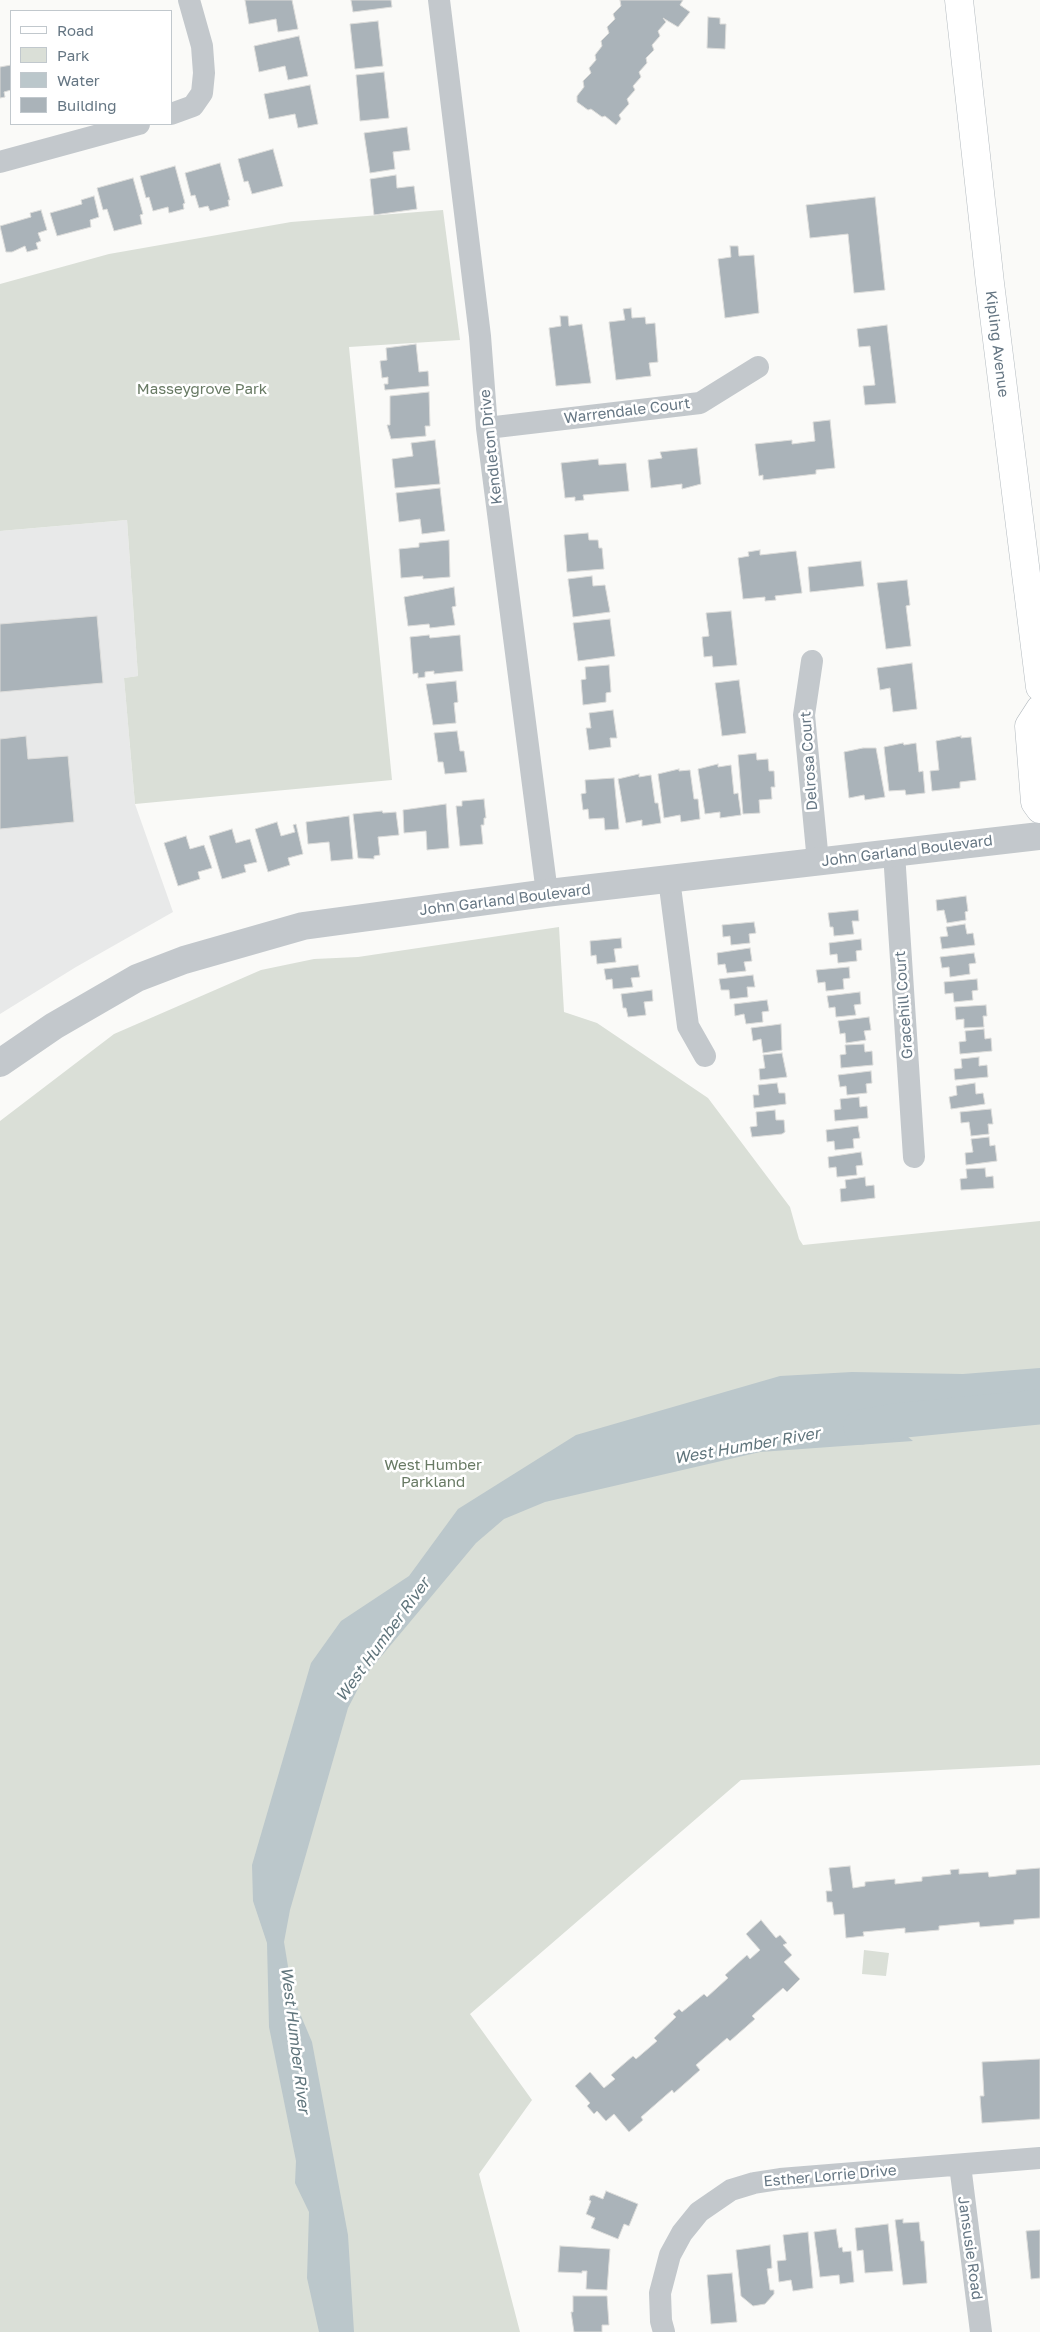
<!DOCTYPE html>
<html>
<head>
<meta charset="utf-8">
<style>
	body { margin:0 }
	#map { position:relative; width:1040px; height:2332px; overflow:hidden; background:#fafaf8; font-family:"Golos Text",sans-serif }
	canvas { display:block }
	.legend { position:absolute; left:10px; top:10px; width:162px; height:115px; box-sizing:border-box; background:#fff; border:1px solid #c1c8cd; margin:0; padding:6px 9px; list-style:none; font-size:15px; color:#657683 }
	.legend li { display:flex; align-items:center; gap:10px; height:25px }
	.legend b { width:25px; border:1px solid #c1c8cd }
</style>
</head>
<body>
<div id="map">
<canvas width="1040" height="2332"></canvas>
<ul class="legend">
<li><b style="height:6px;background:#fff"></b>Road</li>
<li><b style="height:14px;background:#dadfd7"></b>Park</li>
<li><b style="height:14px;background:#bbc7cb"></b>Water</li>
<li><b style="height:14px;background:#aab3b9"></b>Building</li>
</ul>
</div>
<script>
const ctx = document.querySelector('canvas').getContext('2d');
ctx.lineJoin = 'round';
function fillPath(path, color) { ctx.fillStyle = color; ctx.fill(path, 'evenodd'); }
const toPath = rows => new Path2D(rows.map(r => 'M' + r).join(''));
function strokePath(path, color, width, dash) { ctx.strokeStyle = color; ctx.lineWidth = width; ctx.lineCap = dash ? 'butt' : 'round'; ctx.setLineDash(dash || []); ctx.stroke(path); }
function write(font, color, halo, rows, align = 'center') {
  ctx.font = font + ' "Golos Text",sans-serif'; ctx.lineWidth = 5; ctx.setLineDash([]); ctx.textBaseline = 'middle'; ctx.strokeStyle = halo; ctx.fillStyle = color; for (const [text, x, y, turn = 0] of rows) {
    ctx.save(); ctx.translate(x, y); ctx.rotate((+turn || 0) * Math.PI / 180); ctx.textAlign = isNaN(turn) ? turn : align; if (halo) ctx.strokeText(text, 0, 0); ctx.fillText(text, 0, 0); ctx.restore();
  }
}
fillPath(toPath([
	[127,520,138,676,124,678,135,804,173,912,76,967,0,1014,0,531]
]), '#e8e9e9');
fillPath(toPath([
	[443,210,460,340,349,347,392,780,135,804,124,678,138,676,127,520,0,531,0,284,109,254,291,222],
	[559,927,564,1012,597,1023,708,1098,790,1207,799,1239,803,1245,1040,1221,1040,1765,741,1780,470,2014,532,2100,479,2174,520,2332,0,2332,0,1121,114,1034,261,970,314,959,358,957],
	[864,1950,889,1953,886,1976,862,1974]
]), '#dadfd7');
fillPath(toPath([
	[1040,1368,1040,1397,950,1399,911,1414,902,1432,913,1441,760,1452,545,1502,504,1519,476,1543,364,1677,348,1708,290,1910,284,1942,293,1997,312,2042,348,2235,354,2332,319,2332,307,2278,309,2212,295,2183,296,2161,269,2027,267,1943,253,1901,252,1865,311,1663,341,1621,409,1576,458,1509,576,1435,780,1376,852,1372,963,1374]
]), '#bbc7cb');
strokePath(toPath([
	[861,1427,894,1421,1040,1407]
]), '#bbc7cb', 35);
const building = toPath([
	[245,0,292,0,298,29,278,32,276,19,249,24,245,0],
	[351,0,391,0,392,7,353,12,351,0],
	[620,0,683,0,680,5,690,12,678,27,663,18,666,22,658,31,660,36,652,45,654,50,646,58,647,63,639,72,641,77,633,86,635,90,627,99,629,104,619,115,621,119,616,125,605,116,602,117,591,109,588,110,577,102,577,96,584,87,583,81,591,73,589,68,596,60,595,55,602,46,601,41,609,33,607,27,615,19,613,14,621,6,620,0],
	[708,17,720,18,720,24,726,24,725,49,707,48,708,17],
	[378,21,383,66,355,69,350,24,378,21],
	[299,36,308,76,288,80,285,66,259,72,254,46,299,36],
	[11,65,11,90,4,92,5,97,0,98,0,67,11,65],
	[384,72,389,118,360,121,356,75,384,72],
	[310,85,318,124,298,128,295,114,269,119,264,94,310,85],
	[407,127,410,150,393,152,395,169,370,173,364,133,407,127],
	[273,149,283,186,252,194,248,181,244,182,238,159,273,149],
	[220,163,230,200,228,200,229,206,210,211,208,206,199,208,195,195,191,196,185,173,220,163],
	[175,166,185,203,183,204,184,209,169,213,168,207,153,211,149,197,146,198,140,176,175,166],
	[396,175,397,188,414,186,417,209,374,215,370,179,396,175],
	[133,178,143,214,140,215,142,224,114,231,107,209,103,210,97,188,133,178],
	[94,196,99,217,90,220,91,227,57,236,50,213,82,204,81,200,94,196],
	[875,197,885,290,854,293,848,234,810,238,806,205,875,197],
	[41,210,47,230,38,233,41,241,36,243,38,249,27,252,25,246,12,252,6,252,0,226,31,217,30,213,41,210],
	[730,246,738,246,739,256,754,255,759,313,725,318,718,259,731,257,730,246],
	[631,308,632,318,645,317,646,324,655,323,658,362,649,363,651,376,616,380,609,322,625,320,623,309,631,308],
	[560,316,568,316,569,326,582,324,591,383,556,386,549,328,561,326,560,316],
	[887,325,896,403,865,405,863,386,875,385,870,346,859,347,857,329,887,325],
	[416,344,419,372,428,371,429,386,385,390,384,384,388,384,388,377,382,378,380,361,387,360,386,348,416,344],
	[429,392,430,426,425,426,426,436,391,439,387,425,390,425,390,396,429,392],
	[830,420,835,468,816,470,816,474,763,480,763,475,759,476,755,444,792,440,792,444,815,441,813,422,830,420],
	[435,440,440,484,395,488,392,459,413,456,411,443,435,440],
	[697,448,701,484,682,489,682,484,651,488,648,460,662,458,660,452,697,448],
	[598,459,599,465,626,463,629,491,583,495,584,500,575,501,575,497,565,498,561,463,598,459],
	[440,488,445,531,422,534,420,519,399,522,396,493,440,488],
	[588,533,589,540,598,540,599,548,602,548,604,569,567,572,564,535,588,533],
	[449,540,450,577,423,579,423,576,401,578,399,549,419,547,419,543,449,540],
	[760,550,760,555,796,551,802,593,775,596,776,600,765,601,765,597,743,599,738,558,749,556,748,552,760,550],
	[861,561,864,586,810,592,808,567,861,561],
	[592,576,593,586,605,585,610,612,573,617,568,579,592,576],
	[907,580,910,605,906,606,911,646,886,649,877,583,907,580],
	[454,587,456,606,452,607,455,625,430,628,429,624,408,626,404,597,454,587],
	[731,611,737,665,713,667,712,656,704,657,702,637,709,636,706,613,731,611],
	[97,616,103,683,0,692,0,624,97,616],
	[610,619,615,656,578,661,573,623,610,619],
	[429,635,430,638,460,635,463,671,434,674,434,671,425,672,425,677,418,678,418,673,413,674,410,637,429,635],
	[912,663,917,709,893,712,890,688,880,690,877,668,912,663],
	[609,665,611,692,606,693,606,702,583,705,581,680,586,679,585,667,609,665],
	[739,680,746,733,722,736,715,683,739,680],
	[456,681,458,702,454,703,456,723,433,725,426,684,456,681],
	[613,710,617,738,610,738,611,747,589,750,586,728,591,728,589,713,613,710],
	[457,731,460,751,464,751,467,772,445,774,443,762,438,762,434,733,457,731],
	[26,736,28,759,68,756,74,822,0,829,0,739,26,736],
	[961,736,961,738,971,737,976,780,960,782,960,788,932,791,930,771,939,770,936,741,961,736],
	[903,743,904,745,916,743,919,772,923,771,925,793,906,795,905,790,889,791,884,747,903,743],
	[863,748,876,748,885,797,865,800,864,795,849,798,844,752,863,748],
	[756,753,757,760,768,759,769,771,774,771,775,787,771,787,772,799,759,800,760,813,743,814,738,755,756,753],
	[718,764,718,767,731,765,734,794,738,793,741,815,720,818,720,812,705,814,698,769,718,764],
	[679,769,679,771,690,770,694,799,698,799,700,819,681,822,680,815,664,818,658,774,679,769],
	[639,774,639,777,651,775,655,803,658,803,661,823,642,826,642,820,626,823,618,779,639,774],
	[614,778,619,829,605,830,604,818,589,819,588,809,583,810,581,794,586,793,585,780,614,778],
	[484,799,486,818,484,818,484,825,481,825,483,844,460,846,456,806,462,806,462,801,484,799],
	[446,804,449,848,427,850,426,831,404,833,403,810,446,804],
	[382,811,383,813,396,812,399,835,378,837,380,855,374,856,374,859,358,858,353,814,382,811],
	[349,816,353,859,331,861,329,842,308,844,306,822,349,816],
	[277,822,281,836,295,832,293,825,296,824,303,854,288,858,290,865,268,872,255,829,277,822],
	[232,829,236,843,250,839,257,862,244,865,246,872,222,879,209,836,232,829],
	[186,836,190,849,204,845,212,868,198,872,200,879,178,886,164,843,186,836],
	[966,896,968,911,965,912,966,920,947,923,944,910,937,911,936,900,966,896],
	[858,910,859,921,852,921,854,934,834,936,833,927,830,927,828,913,858,910],
	[754,922,756,933,749,934,750,943,731,945,730,936,723,937,722,925,754,922],
	[965,924,967,934,973,933,975,945,942,949,940,937,948,936,946,927,965,924],
	[621,938,622,948,614,949,616,962,597,964,596,955,591,956,590,941,621,938],
	[861,939,862,950,856,951,857,961,838,963,837,954,830,955,829,943,861,939],
	[750,948,752,961,744,962,746,971,727,973,725,964,718,965,717,953,750,948],
	[974,953,976,963,969,964,970,974,950,977,949,967,942,968,940,957,974,953],
	[638,965,640,977,631,978,633,987,613,989,612,979,606,980,604,969,638,965],
	[849,967,850,978,843,979,844,989,826,991,825,982,818,983,816,970,849,967],
	[753,975,755,987,747,987,748,997,730,999,729,990,721,990,719,979,753,975],
	[977,979,978,990,972,991,973,1000,954,1002,953,993,945,994,944,982,977,979],
	[652,990,653,1001,644,1002,646,1015,628,1017,626,1008,623,1008,621,994,652,990],
	[860,992,861,1004,854,1005,856,1015,836,1017,835,1007,829,1008,827,996,860,992],
	[767,1000,769,1011,762,1012,763,1022,746,1024,744,1014,735,1016,734,1004,767,1000],
	[986,1005,987,1016,983,1016,984,1027,964,1028,964,1019,956,1020,955,1007,986,1005],
	[869,1017,871,1030,864,1031,866,1040,846,1043,845,1033,840,1034,838,1021,869,1017],
	[781,1024,782,1050,763,1053,761,1039,753,1041,751,1028,781,1024],
	[984,1029,985,1039,991,1038,992,1051,960,1054,959,1042,966,1041,965,1031,984,1029],
	[864,1044,865,1052,872,1051,873,1065,841,1068,840,1055,846,1054,845,1045,864,1044],
	[782,1053,787,1077,760,1080,759,1069,765,1068,763,1055,782,1053],
	[979,1057,979,1066,987,1065,988,1077,955,1080,954,1069,962,1068,961,1059,979,1057],
	[871,1071,872,1083,866,1084,867,1093,847,1095,846,1086,840,1087,838,1075,871,1071],
	[777,1083,779,1093,785,1093,786,1104,754,1108,753,1095,759,1095,758,1085,777,1083],
	[975,1083,976,1094,983,1093,985,1104,951,1109,949,1097,957,1095,956,1086,975,1083],
	[859,1097,860,1107,867,1106,868,1118,835,1121,834,1110,841,1109,840,1099,859,1097],
	[991,1109,993,1124,988,1124,989,1134,971,1136,969,1122,961,1123,960,1112,991,1109],
	[775,1110,776,1120,784,1120,785,1132,782,1134,752,1137,750,1127,757,1126,756,1112,775,1110],
	[858,1126,860,1138,853,1139,854,1148,835,1150,834,1141,827,1142,826,1130,858,1126],
	[989,1137,990,1146,995,1145,997,1161,966,1165,965,1153,973,1152,971,1139,989,1137],
	[861,1152,863,1165,856,1166,857,1175,837,1177,836,1167,829,1168,828,1157,861,1152],
	[985,1168,986,1177,993,1176,994,1188,961,1190,960,1179,967,1178,966,1169,985,1168],
	[865,1177,866,1186,874,1185,875,1198,841,1202,840,1189,846,1188,845,1180,865,1177],
	[850,1866,853,1888,865,1886,865,1882,895,1879,895,1884,922,1881,922,1877,951,1874,950,1870,959,1869,959,1874,988,1872,989,1877,1016,1874,1016,1870,1040,1868,1040,1918,1014,1920,1014,1924,980,1927,979,1922,939,1926,939,1930,905,1933,905,1928,863,1932,864,1936,846,1938,844,1914,834,1915,832,1902,827,1902,826,1891,832,1891,829,1868,850,1866],
	[761,1920,776,1938,780,1935,787,1943,783,1945,792,1955,784,1962,800,1979,787,1992,783,1988,752,2016,755,2019,730,2041,727,2038,696,2065,700,2070,674,2093,672,2090,641,2117,643,2120,629,2132,614,2114,606,2121,597,2111,594,2114,587,2106,590,2103,575,2086,590,2072,604,2088,615,2079,611,2075,633,2056,636,2059,657,2041,654,2038,676,2017,673,2014,679,2009,682,2012,704,1994,707,1997,728,1978,725,1975,747,1955,750,1959,760,1950,746,1934,761,1920],
	[1040,2059,1040,2119,982,2123,980,2096,984,2096,982,2062,1040,2059],
	[606,2191,638,2204,629,2226,624,2224,618,2239,591,2228,595,2218,586,2214,591,2201,589,2200,590,2196,593,2195,603,2199,606,2191],
	[903,2219,903,2223,919,2222,921,2241,924,2241,927,2283,903,2285,895,2220,903,2219],
	[888,2224,893,2271,865,2273,863,2250,857,2251,855,2228,888,2224],
	[836,2229,839,2248,842,2247,843,2252,851,2251,854,2282,840,2284,839,2275,820,2277,814,2232,836,2229],
	[1040,2230,1040,2278,1031,2279,1026,2231,1040,2230],
	[808,2232,813,2288,793,2291,791,2280,779,2282,777,2261,786,2260,783,2235,808,2232],
	[770,2245,772,2268,767,2269,770,2290,774,2290,774,2294,765,2304,753,2306,741,2296,736,2250,770,2245],
	[560,2246,610,2249,607,2290,586,2289,587,2271,582,2271,582,2273,558,2272,560,2246],
	[732,2273,737,2322,711,2324,707,2275,732,2273],
	[573,2296,607,2296,609,2325,602,2325,602,2332,574,2332,571,2312,573,2312,573,2296]
]);
fillPath(building, '#aab3b9');
strokePath(building, '#dcdcda', 1);
const secondary = toPath([
	[959,0,990,283,1040,687],
	[1040,709,1029,726,1035,802,1040,809]
]);
strokePath(secondary, '#b3babf', 29);
strokePath(toPath([
	[439,0,480,336,487,428,547,893],
	[171,114,193,106,202,93,204,73,202,46,189,0],
	[0,162,139,124],
	[487,428,700,403,758,367],
	[812,661,804,715,818,862],
	[894,853,914,1157],
	[669,879,688,1026,705,1056],
	[960,2165,981,2332],
	[664,2332,661,2321,660,2293,670,2255,682,2233,699,2212,731,2190,754,2183,780,2179,1040,2158]
]), '#c3c8cc', 22);
strokePath(toPath([
	[0,1063,54,1026,137,978,184,960,303,926,547,893,1040,836]
]), '#c3c8cc', 28);
strokePath(secondary, '#fff', 28);
write('15px', '#657683', '#fff', [
	["Kipling Avenue",997,344,83],
	["Warrendale Court",627,411,-7],
	["Kendleton Drive",491,447,-96],
	["Delrosa Court",809,761,-94],
	["John Garland Boulevard",907,851,-7],
	["John Garland Boulevard",505,900,-7],
	["Gracehill Court",904,1005,-94],
	["Esther Lorrie Drive",830,2176,-5],
	["Jansusie Road",970,2248,82]
]);
write('15px', '#687a64', '#fff', [
	["Masseygrove Park",202,389],
	["West Humber",433,1465],
	["Parkland",433,1482]
]);
write('italic 16px', '#60757c', '#fff', [
	["West Humber River",747,1446,-10],
	["West Humber River",383,1640,-54],
	["West Humber River",295,2040,83]
]);
</script>
</body>
</html>
